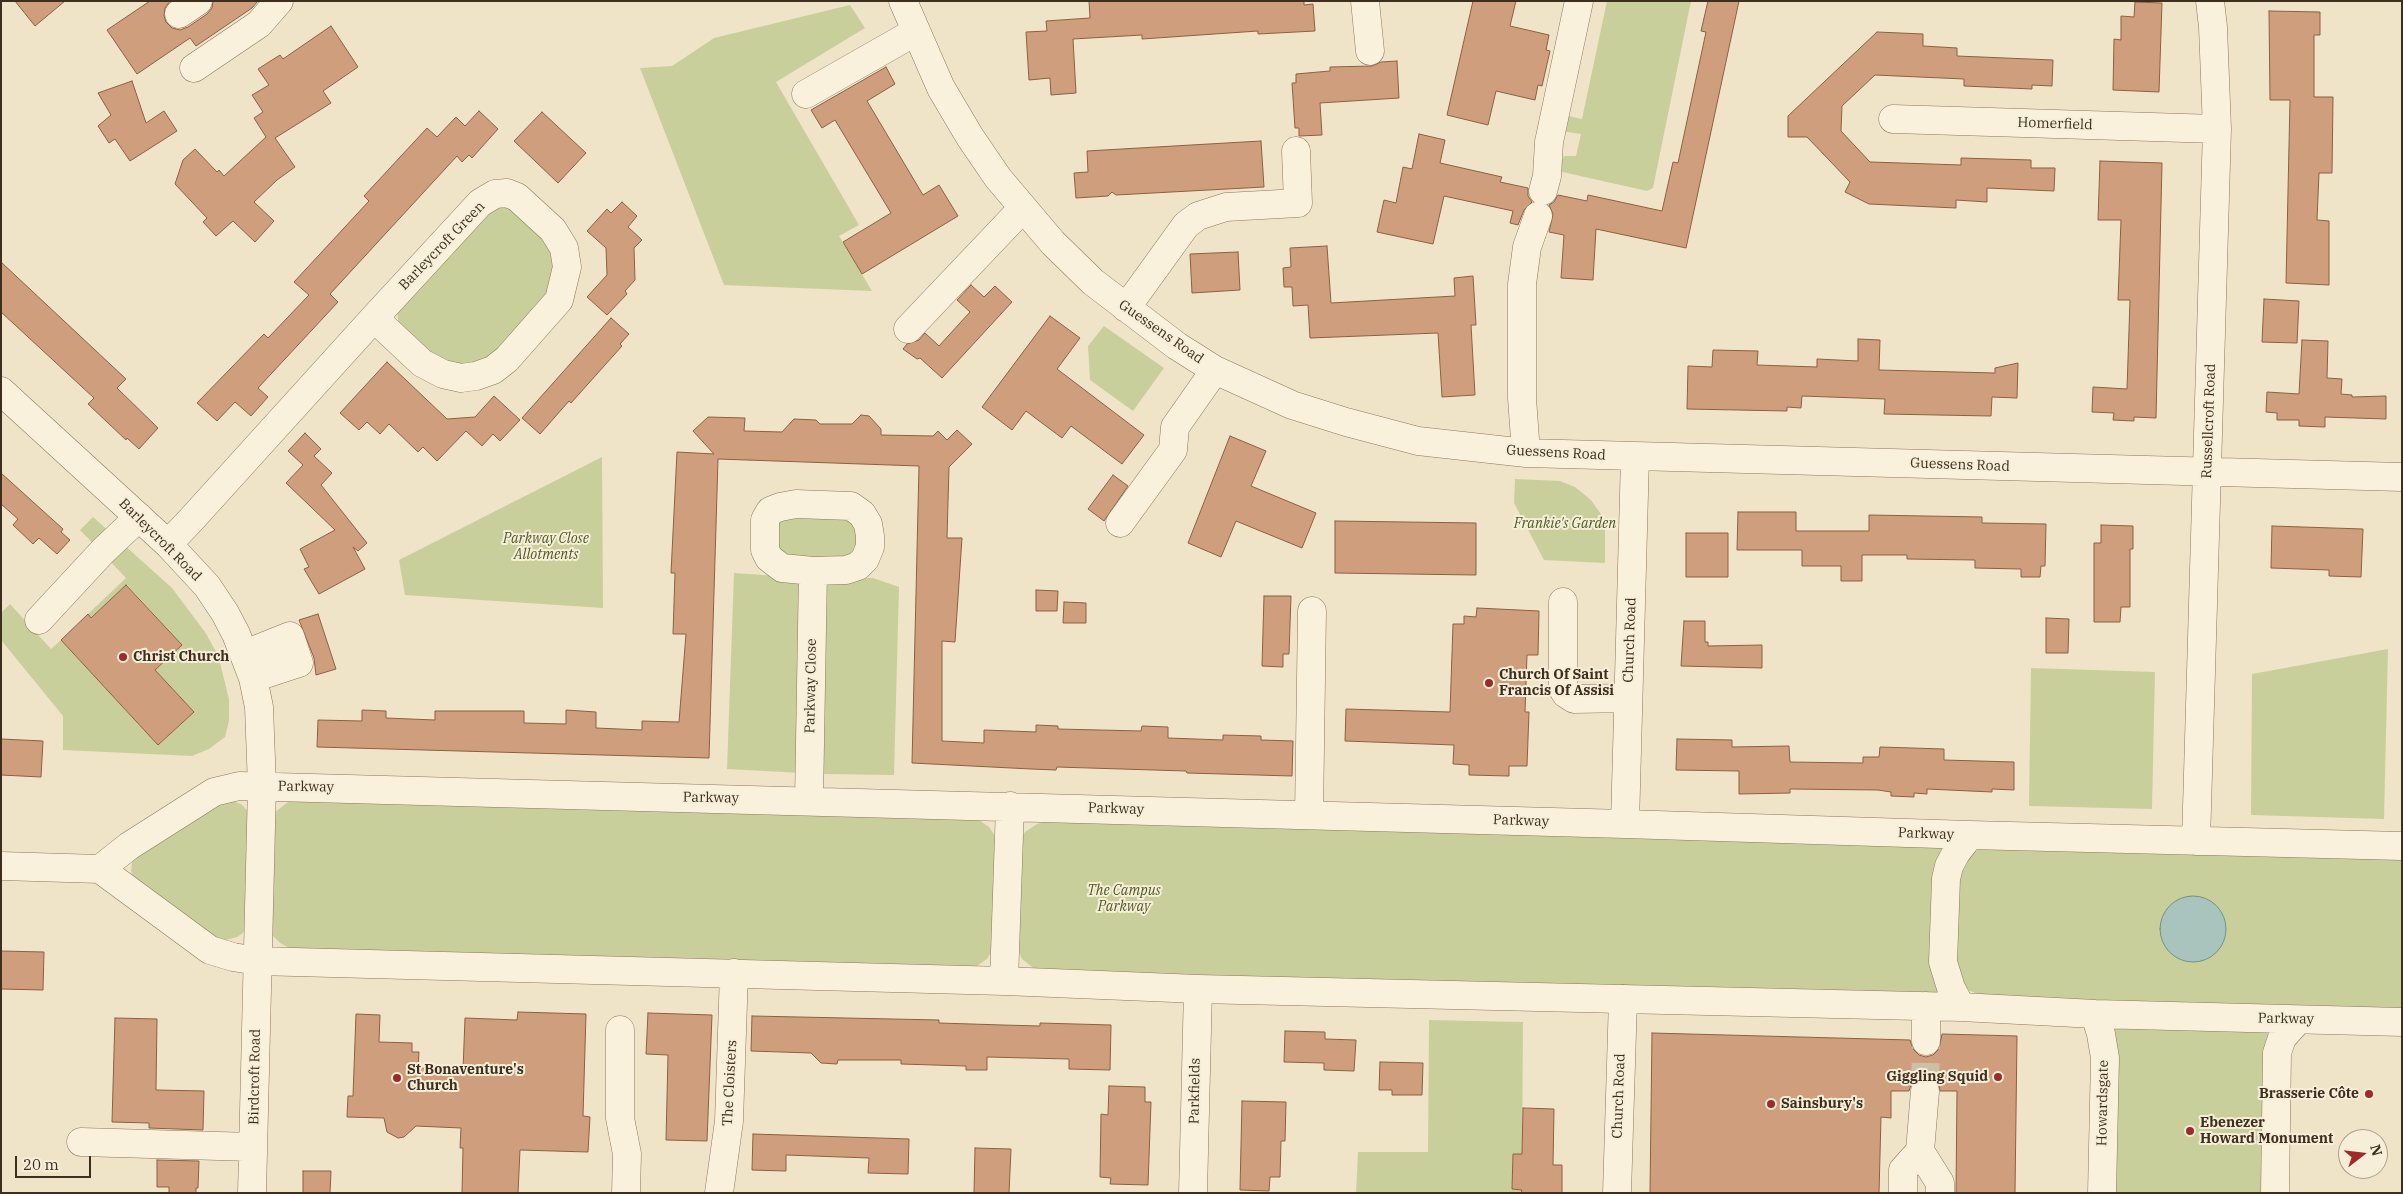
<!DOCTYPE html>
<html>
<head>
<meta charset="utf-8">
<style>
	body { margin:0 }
	#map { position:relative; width:2403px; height:1194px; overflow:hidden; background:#f0e4c8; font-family:"IBM Plex Serif",serif }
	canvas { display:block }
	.frame { position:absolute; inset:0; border:2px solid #3d2e20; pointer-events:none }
	.north { position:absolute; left:2338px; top:1129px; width:50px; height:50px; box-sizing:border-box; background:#f7eed8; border:1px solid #ada18e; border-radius:50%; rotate:74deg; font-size:14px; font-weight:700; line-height:20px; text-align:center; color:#3d2e20 }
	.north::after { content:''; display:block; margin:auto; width:18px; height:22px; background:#9e2a2b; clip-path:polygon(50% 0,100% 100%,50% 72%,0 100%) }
	.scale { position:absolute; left:15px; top:1156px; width:76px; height:22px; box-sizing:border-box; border:2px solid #3d2e20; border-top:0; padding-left:6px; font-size:15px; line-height:18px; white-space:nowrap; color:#3d2e20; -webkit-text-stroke:4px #f7eed8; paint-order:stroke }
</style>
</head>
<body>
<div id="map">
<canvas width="2403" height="1194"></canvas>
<div class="frame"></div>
<div class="north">N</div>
<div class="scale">20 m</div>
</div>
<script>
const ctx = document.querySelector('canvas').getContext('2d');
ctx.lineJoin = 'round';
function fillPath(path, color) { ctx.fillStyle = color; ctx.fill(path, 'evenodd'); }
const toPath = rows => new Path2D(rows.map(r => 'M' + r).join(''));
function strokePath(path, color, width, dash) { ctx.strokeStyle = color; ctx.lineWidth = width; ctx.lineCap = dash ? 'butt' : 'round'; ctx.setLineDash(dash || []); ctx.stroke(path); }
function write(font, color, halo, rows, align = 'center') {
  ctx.font = font + ' "IBM Plex Serif",serif'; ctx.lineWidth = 4; ctx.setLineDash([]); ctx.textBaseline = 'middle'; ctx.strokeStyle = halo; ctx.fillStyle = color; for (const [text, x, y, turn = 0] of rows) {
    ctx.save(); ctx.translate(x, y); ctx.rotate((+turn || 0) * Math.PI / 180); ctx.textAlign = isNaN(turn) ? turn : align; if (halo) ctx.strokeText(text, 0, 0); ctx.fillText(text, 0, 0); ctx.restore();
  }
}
fillPath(toPath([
	[1607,1,1691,1,1653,188,1647,191,1558,171,1564,156,1576,156,1581,134,1561,131,1564,115,1582,119],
	[850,5,865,28,776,82,859,225,839,236,872,291,724,285,640,68,672,66,714,38],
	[495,205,515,206,556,253,553,294,488,365,445,366,399,323,397,313,402,300],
	[1104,326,1164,368,1133,411,1090,380,1088,346],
	[602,457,603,608,405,595,399,560],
	[1515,479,1560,481,1575,487,1591,500,1603,517,1605,530,1605,563,1544,560,1514,503],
	[843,513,859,524,857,558,781,560,770,530,782,514],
	[93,517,172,588,205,632,218,655,229,699,229,721,225,737,209,749,192,756,63,750,63,716,1,640,1,613,10,604,51,649,61,640,158,745,194,712,155,670,182,645,127,585,91,618,88,614,126,578,80,530],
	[734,573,794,577,802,583,802,773,727,769],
	[843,577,873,578,899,587,894,775,821,774,825,588,831,581],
	[2388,649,2384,819,2251,815,2252,674],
	[2031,668,2155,672,2152,809,2029,806],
	[293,798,976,818,989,827,995,836,998,846,993,949,987,959,974,968,295,951,280,943,272,935,274,813],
	[232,801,241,804,247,810,251,820,248,923,243,933,237,937,222,941,214,939,135,882,131,871,132,862,136,856,223,802],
	[1052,819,1945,845,1940,996,1053,974,1036,970,1022,959,1016,943,1019,843,1025,832,1037,824],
	[1981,848,2402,858,2402,1011,1989,998,1970,991,1960,980,1954,967,1956,877,1968,857],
	[1429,1020,1523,1022,1522,1154,1513,1154,1512,1189,1521,1190,1521,1193,1356,1193,1358,1152,1428,1152],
	[2109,1026,2275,1032,2264,1193,2109,1193]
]), '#c9cf9b');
const water = toPath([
	'2160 929a33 33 0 1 1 66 0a33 33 0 1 1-66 0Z'
]);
fillPath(water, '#a9c4bc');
strokePath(water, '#6f938a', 1);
const building = toPath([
	[15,1,65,1,35,26,15,1],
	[150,1,170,1,165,8,164,16,166,22,172,28,180,30,188,27,207,14,212,8,213,1,258,1,252,8,196,46,190,38,137,74,107,30,150,1],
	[1089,1,1304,1,1304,5,1313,4,1315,31,1258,34,1258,31,1142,39,1142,35,1073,39,1076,93,1051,95,1050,78,1029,80,1026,32,1047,31,1046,21,1090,18,1089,1],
	[1473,1,1516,1,1510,26,1549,35,1546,50,1550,51,1542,86,1538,85,1535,100,1496,91,1488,125,1447,115,1473,1],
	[1708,1,1739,1,1686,248,1596,229,1593,280,1561,278,1564,235,1549,232,1553,214,1549,205,1554,202,1558,195,1587,201,1588,195,1662,211,1673,162,1678,163,1706,32,1701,31,1708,1],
	[2135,2,2162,3,2159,92,2113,90,2114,39,2121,40,2121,16,2134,17,2135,2],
	[2269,11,2320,12,2320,35,2314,35,2314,97,2333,97,2332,173,2319,173,2317,220,2329,221,2329,285,2286,283,2290,100,2270,100,2269,11],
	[331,26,358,67,323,91,331,103,275,138,295,167,277,180,254,202,274,221,255,242,233,221,216,236,203,222,207,218,175,184,183,160,195,149,217,172,219,170,224,176,266,137,254,118,263,112,252,95,269,85,258,69,280,55,283,59,331,26],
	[1877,32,1923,34,1923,46,1957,48,1957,56,2053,60,2052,86,2032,85,2032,89,1964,86,1964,79,1875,75,1842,106,1841,131,1870,162,1961,165,1961,158,2031,160,2031,168,2055,168,2054,191,1987,188,1987,202,1956,200,1956,208,1869,204,1845,192,1850,182,1807,137,1788,137,1788,116,1877,32],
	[1397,61,1399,98,1320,103,1322,135,1299,136,1299,128,1295,128,1292,83,1296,83,1296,74,1330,71,1330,67,1372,66,1381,62,1397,61],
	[886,67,895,84,867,101,923,195,939,185,958,216,862,274,843,242,891,213,835,120,822,128,811,110,886,67],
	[132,81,146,123,164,111,177,131,130,161,115,139,109,143,98,126,111,115,98,93,132,81],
	[479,111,498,129,472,158,469,155,462,162,457,156,330,294,338,302,258,388,268,397,251,416,235,402,217,421,197,403,264,334,268,338,309,295,294,282,369,201,364,196,427,128,437,137,456,117,465,126,479,111],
	[542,112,586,153,558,183,514,141,542,112],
	[1419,134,1445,140,1440,163,1502,177,1500,182,1528,188,1528,196,1532,202,1524,210,1518,225,1510,223,1513,211,1444,196,1433,244,1377,232,1384,200,1396,203,1403,167,1412,169,1419,134],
	[1261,141,1264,187,1116,195,1112,192,1108,196,1076,198,1074,173,1088,172,1087,151,1261,141],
	[2100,161,2162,163,2156,418,2134,417,2134,421,2113,420,2114,413,2092,412,2093,387,2127,389,2130,300,2118,300,2121,220,2098,220,2100,161],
	[622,202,637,216,628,227,642,240,634,248,635,280,625,291,627,294,607,315,587,297,607,275,606,248,587,231,607,209,611,213,622,202],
	[1327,246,1331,303,1455,296,1454,278,1473,276,1476,325,1471,325,1475,395,1442,397,1438,333,1310,338,1308,305,1293,306,1292,287,1284,287,1283,268,1291,267,1290,248,1327,246],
	[1238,252,1240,290,1192,293,1190,254,1238,252],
	[1,262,126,379,117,388,158,428,139,449,127,438,126,440,88,404,94,398,1,312,1,262],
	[971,285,984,297,995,286,1012,302,942,378,920,358,917,359,903,349,907,344,919,340,925,333,939,346,970,312,957,300,971,285],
	[2264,299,2299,301,2297,343,2262,342,2264,299],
	[1050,316,1080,338,1057,369,1144,435,1122,464,1071,426,1062,438,1026,411,1012,430,982,407,1050,316],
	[611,318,629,334,620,344,622,346,571,403,569,401,540,434,522,418,611,318],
	[1858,339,1880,340,1879,370,1995,373,1995,368,2018,363,2017,398,1992,397,1991,416,1884,414,1885,399,1802,396,1801,408,1787,407,1787,411,1687,409,1688,366,1712,367,1713,350,1758,351,1757,365,1817,367,1817,359,1858,361,1858,339],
	[2302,340,2328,341,2327,378,2342,379,2341,394,2352,395,2352,397,2386,396,2386,419,2325,417,2325,427,2299,426,2299,420,2277,420,2277,413,2266,412,2267,392,2299,394,2302,340],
	[387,362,447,419,475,417,494,396,520,420,500,441,493,434,482,446,466,431,437,461,423,447,418,452,389,424,380,434,367,422,359,430,340,413,387,362],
	[861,415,869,416,881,429,881,435,933,436,938,431,947,440,957,430,972,444,949,467,947,538,962,538,955,642,942,641,942,741,984,743,984,730,1036,732,1036,725,1058,726,1058,729,1141,731,1142,726,1168,727,1168,738,1223,740,1223,735,1261,736,1261,740,1293,741,1292,776,1187,773,1186,771,1057,767,1056,770,1031,769,912,763,919,466,718,459,709,758,317,747,318,720,362,721,362,710,386,711,386,718,435,720,435,711,524,711,524,723,566,724,566,710,596,712,596,728,642,730,642,721,679,722,686,634,673,634,675,573,671,573,677,452,714,454,693,431,708,417,745,418,744,431,782,432,794,419,816,420,820,424,852,424,861,415],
	[305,433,321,449,314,456,332,473,321,485,367,543,358,551,353,547,365,569,319,594,304,569,309,567,300,549,335,530,286,483,303,465,288,451,305,433],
	[1230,436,1266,451,1251,486,1316,513,1302,548,1236,521,1221,557,1188,543,1230,436],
	[1,473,63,529,61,532,70,540,57,554,39,538,33,544,13,525,18,519,1,504,1,473],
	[1113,475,1128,486,1104,521,1088,509,1113,475],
	[1738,512,1796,512,1796,531,1869,531,1869,515,1982,517,1982,523,2046,524,2045,566,2041,566,2040,577,2021,577,2021,569,1975,568,1975,560,1907,559,1907,555,1862,555,1862,581,1841,581,1841,566,1802,566,1802,550,1737,550,1738,512],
	[1335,521,1476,523,1476,575,1335,573,1335,521],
	[2101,525,2133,526,2133,549,2130,549,2130,607,2121,607,2120,622,2094,622,2094,543,2101,543,2101,525],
	[2272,526,2363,529,2361,577,2329,576,2329,570,2271,568,2272,526],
	[1686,533,1728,533,1728,577,1686,577,1686,533],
	[126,585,182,645,155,670,194,712,158,745,61,640,88,614,91,618,126,585],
	[1036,590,1058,591,1057,611,1036,611,1036,590],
	[1264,596,1291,596,1289,654,1283,654,1283,667,1262,666,1264,596],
	[1064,602,1086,603,1086,623,1063,623,1064,602],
	[1477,608,1539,611,1538,655,1527,655,1525,712,1529,712,1527,766,1509,766,1509,776,1469,775,1469,765,1453,764,1454,745,1345,741,1346,709,1450,712,1453,624,1464,624,1464,616,1476,617,1477,608],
	[318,614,336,669,316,675,314,658,299,620,318,614],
	[2046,618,2069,619,2068,653,2046,653,2046,618],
	[1684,621,1705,621,1705,642,1708,642,1708,646,1762,645,1762,668,1681,666,1684,621],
	[1,739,43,741,41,777,1,775,1,739],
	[1677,739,1732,740,1732,747,1789,746,1790,762,1863,763,1863,757,1879,757,1880,747,1944,749,1944,760,2014,762,2014,790,1992,789,1992,792,1927,789,1927,794,1914,793,1914,797,1891,796,1891,792,1878,790,1790,789,1790,793,1739,794,1739,771,1676,770,1677,739],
	[1,951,44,952,43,990,1,989,1,951],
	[518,1012,586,1014,583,1116,590,1117,588,1152,520,1150,518,1193,462,1193,463,1148,460,1148,461,1128,416,1126,404,1137,398,1138,387,1132,384,1118,347,1117,348,1096,353,1096,356,1014,380,1015,379,1042,412,1043,412,1052,419,1052,418,1068,463,1070,465,1018,517,1020,518,1012],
	[648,1013,712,1015,707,1141,666,1140,668,1055,646,1054,648,1013],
	[752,1016,939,1020,939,1023,1003,1025,1040,1026,1040,1023,1111,1025,1110,1070,1069,1069,1069,1059,987,1057,987,1070,966,1070,966,1066,901,1064,901,1060,838,1060,837,1064,821,1063,811,1053,751,1051,752,1016],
	[115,1018,157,1019,156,1090,204,1091,203,1130,149,1128,149,1123,112,1122,115,1018],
	[1285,1031,1325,1032,1325,1039,1356,1040,1354,1071,1324,1070,1324,1063,1284,1062,1285,1031],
	[1652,1033,1910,1040,1913,1049,1919,1055,1926,1057,1933,1055,1939,1049,1942,1034,2017,1036,2015,1193,1956,1193,1957,1091,1940,1091,1939,1084,1934,1078,1926,1075,1919,1077,1912,1082,1909,1091,1891,1091,1891,1118,1881,1117,1879,1193,1650,1193,1652,1033],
	[1380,1062,1423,1063,1422,1095,1392,1095,1392,1090,1379,1090,1380,1062],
	[1109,1086,1145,1087,1145,1102,1151,1102,1148,1185,1110,1184,1111,1178,1100,1177,1101,1114,1108,1115,1109,1086],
	[1242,1101,1286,1102,1285,1141,1281,1141,1280,1177,1270,1177,1269,1191,1240,1190,1242,1101],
	[1523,1108,1554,1109,1553,1165,1562,1165,1562,1193,1521,1193,1522,1190,1512,1189,1513,1154,1522,1154,1523,1108],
	[753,1134,909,1139,908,1174,868,1173,869,1158,786,1155,786,1171,752,1170,753,1134],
	[975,1148,1011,1149,1009,1193,974,1193,975,1148],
	[157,1160,199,1161,198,1188,196,1188,196,1193,169,1193,169,1187,157,1187,157,1160],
	[303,1171,331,1171,330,1193,303,1193,303,1171]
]);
fillPath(building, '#cf9f7d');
strokePath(building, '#8d5f41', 1);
strokePath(toPath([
	[1925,1091,1926,1041]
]), '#ccc0a6', 28, [28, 14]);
const minor = toPath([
	[903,1,941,88,970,137,998,178,1053,243,1093,282,1177,346,1215,370,1292,405,1346,422,1418,441,1526,453,2402,477],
	[1365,1,1370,51],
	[179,14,198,1],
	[194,68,259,24,279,1],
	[806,94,915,32],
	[1893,119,2217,129],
	[1543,191,1547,176,1549,142,1579,1],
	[1126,308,1186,225,1198,216,1226,207,1298,203,1296,151],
	[908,329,1023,208],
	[1,391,168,544,207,586,225,613,236,634,253,678,259,707,262,786,252,1193],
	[1526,453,1522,398,1522,284,1527,247,1538,216],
	[796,504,851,506,862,514,868,524,870,536,870,547,865,559,858,566,846,570,813,571,782,568,769,558,765,550,765,520,770,511,780,507,796,504],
	[1120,523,1173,450,1175,427,1215,370],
	[168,544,190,521,374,318,480,203,495,194,507,193,517,197,553,230,564,248,567,267,559,300,507,359,493,370,476,376,461,378,443,374,422,363,374,318],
	[1563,602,1563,689,1566,694,1574,699,1628,698],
	[39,620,103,551,139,517],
	[245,654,290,636,299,663,253,678],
	[809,800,813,571],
	[1309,815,1312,611],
	[1625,824,1635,457],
	[2196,841,2217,129,2213,27,2210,1],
	[1,866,100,869,210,950,233,957,257,961,1004,981,1198,989,1961,1007,2095,1014,2402,1022],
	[100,869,129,846,214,792,239,786,1625,824,1970,835,2402,846],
	[1004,981,1010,806],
	[1961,1007,1951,988,1943,962,1946,879,1949,866,1956,853,1970,835],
	[2095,1014,2101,1034,2105,1058,2102,1193],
	[620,1030,620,1118,627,1154,626,1193],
	[1926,1041,1926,1006],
	[1925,1091,1920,1151,1940,1183,1940,1193],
	[81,1142,253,1147],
	[719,1193,729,1121,734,973],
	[1193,1193,1198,989],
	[1617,1193,1623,999],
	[1903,1193,1903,1170,1920,1151],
	[2275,1193,2277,1053,2282,1038,2298,1020]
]);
strokePath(minor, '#8d765c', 29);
strokePath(minor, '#faf1dc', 28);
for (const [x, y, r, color] of [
	[123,657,5,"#9e2a2b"],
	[1489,683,5,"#9e2a2b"],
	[1998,1077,5,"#9e2a2b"],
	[397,1078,5,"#9e2a2b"],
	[2369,1094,5,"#9e2a2b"],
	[1771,1104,5,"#9e2a2b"],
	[2190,1131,5,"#9e2a2b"]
]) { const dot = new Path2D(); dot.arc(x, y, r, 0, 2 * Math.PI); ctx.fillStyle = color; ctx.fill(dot); strokePath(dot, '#f7eed8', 2); }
write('14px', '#3d2e20', '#f7eed8', [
	["Homerfield",2055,124,2],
	["Barleycroft Green",442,246,-46],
	["Guessens Road",1161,332,35],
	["Russellcroft Road",2209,421,-88],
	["Guessens Road",1556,453,3],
	["Guessens Road",1960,465,2],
	["Barleycroft Road",160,540,45],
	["Church Road",1630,640,-88],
	["Parkway Close",811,686,-89],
	["Parkway",306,787,1],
	["Parkway",711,798,1],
	["Parkway",1116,809,2],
	["Parkway",1521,821,2],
	["Parkway",1926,834,2],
	["Parkway",2286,1019,1],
	["Birdcroft Road",255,1077,-89],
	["The Cloisters",730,1083,-87],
	["Parkfields",1195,1091,-89],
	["Church Road",1619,1096,-88],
	["Howardsgate",2103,1103,-89]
]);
write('italic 14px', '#4d5a26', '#f7eed8', [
	["Frankie's Garden",1565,524],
	["Parkway Close",546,539],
	["Allotments",546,555],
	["The Campus",1124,891],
	["Parkway",1124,907]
]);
write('bold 14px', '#3d2e20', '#f7eed8', [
	["Christ Church",133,657],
	["Church Of Saint",1499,675],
	["Francis Of Assisi",1499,691],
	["St Bonaventure's",407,1070],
	["Church",407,1086],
	["Giggling Squid",1988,1077,"right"],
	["Brasserie Côte",2359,1094,"right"],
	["Sainsbury's",1781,1104],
	["Ebenezer",2200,1123],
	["Howard Monument",2200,1139]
], 'left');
</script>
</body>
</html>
